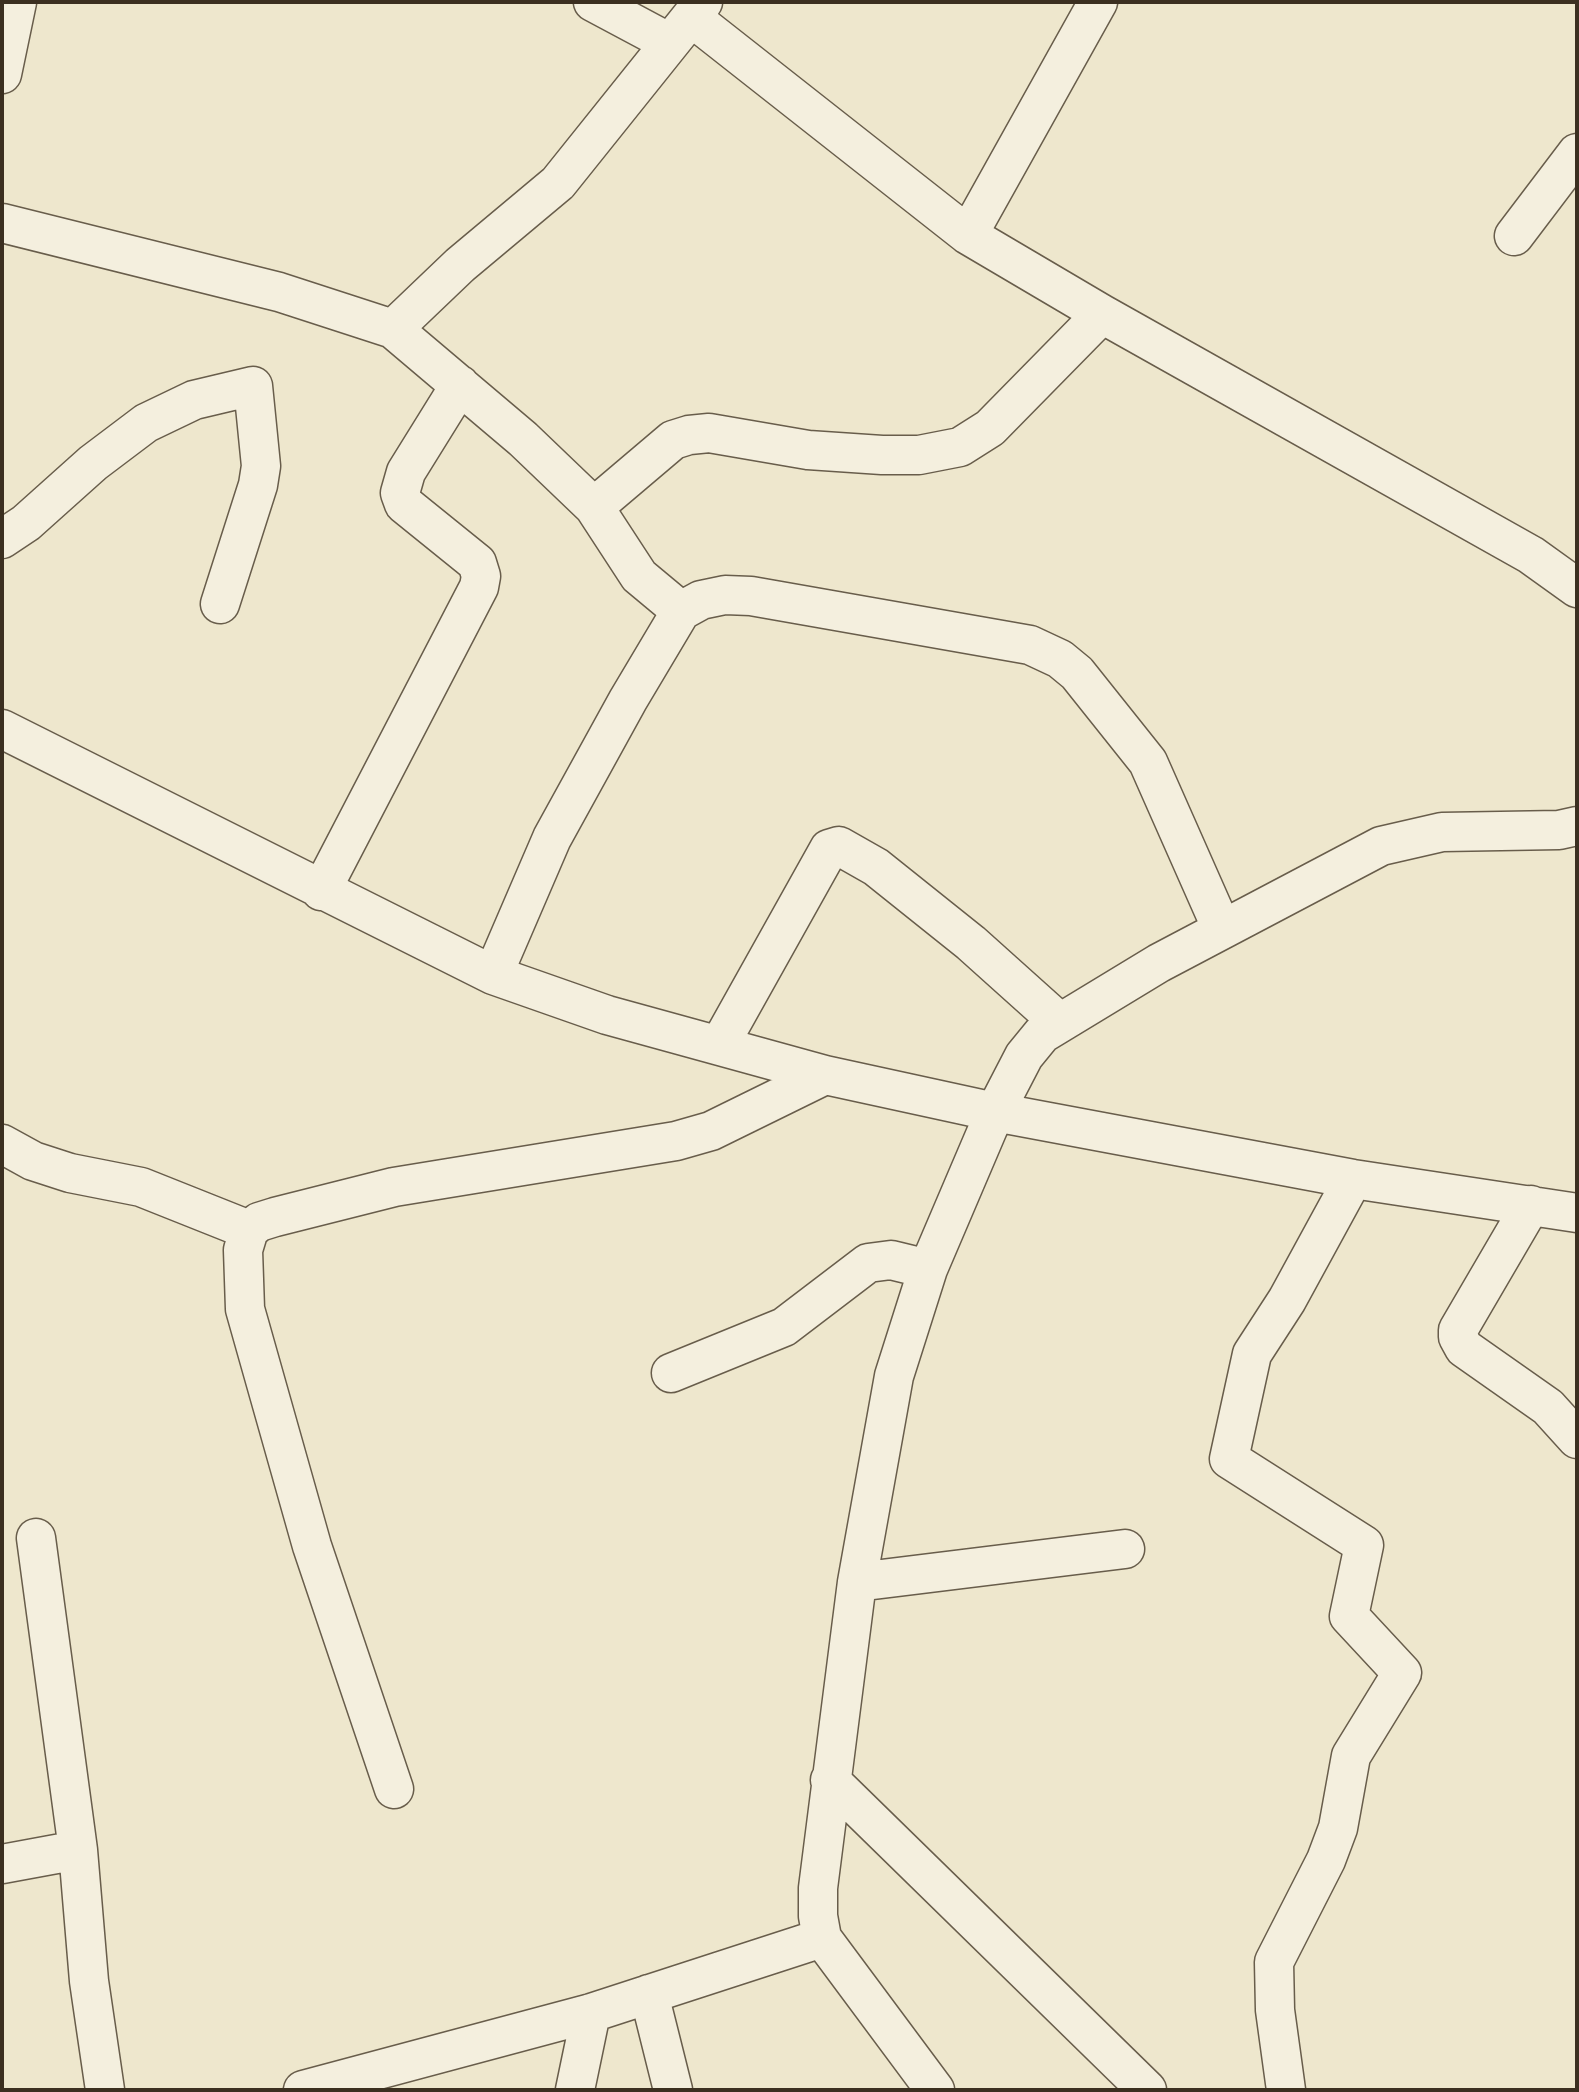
<!DOCTYPE html>
<html>
<head>
<meta charset="utf-8">
<style>
	body { margin:0 }
	#map { position:relative; width:1579px; height:2092px; overflow:hidden; background:#eee7cd; font-family:"EB Garamond",serif }
	canvas { display:block }
	.frame { position:absolute; inset:0; border:4px solid #3b2f20; pointer-events:none }
</style>
</head>
<body>
<div id="map">
<canvas width="1579" height="2092"></canvas>
<div class="frame"></div>
</div>
<script>
const ctx = document.querySelector('canvas').getContext('2d');
ctx.lineJoin = 'round';
const toPath = rows => new Path2D(rows.map(r => 'M' + r).join(''));
function strokePath(path, color, width, dash) { ctx.strokeStyle = color; ctx.lineWidth = width; ctx.lineCap = dash ? 'butt' : 'round'; ctx.setLineDash(dash || []); ctx.stroke(path); }
const minor = toPath([
	[593,2,668,42],
	[691,17,968,235,1102,314,1531,555,1577,588],
	[2,74,17,2],
	[2,223,279,292,393,329,460,265,558,183,703,2],
	[968,235,1098,2],
	[1514,236,1577,153],
	[393,329,523,439,594,507,639,576,681,611],
	[594,507,673,440,689,435,709,433,808,450,882,455,919,455,960,447,990,428,1102,314],
	[2,539,26,523,93,463,146,423,194,400,253,386,261,466,258,485,220,604],
	[2,729,493,975,607,1015,825,1075,995,1112,1353,1179,1577,1213],
	[321,891,479,587,481,576,477,563,404,504,400,493,406,472,460,385],
	[493,975,552,838,628,700,681,611,701,600,725,595,751,596,1030,645,1060,659,1077,673,1148,762,1221,927],
	[720,1044,829,849,839,846,876,867,971,943,1059,1022],
	[2,1144,33,1161,70,1173,141,1187,249,1230],
	[1531,1205,1458,1330,1458,1337,1464,1348,1548,1407,1577,1439],
	[671,1373,784,1327,868,1263,891,1260,928,1269],
	[36,1538,78,1850],
	[857,1582,1125,1549],
	[830,1780,1147,2090],
	[394,1789,312,1546,245,1309,243,1250,249,1230,259,1222,275,1217,394,1187,676,1141,711,1131,825,1075],
	[2,1864,78,1850,89,1981,105,2090],
	[649,1994,673,2090],
	[303,2090,591,2013,822,1938],
	[575,2090,591,2013],
	[935,2090,822,1938,818,1916,818,1888,857,1582,894,1376,928,1269,995,1112,1024,1056,1042,1034,1159,963,1381,846,1442,832,1559,830,1577,826],
	[1286,2090,1275,2010,1274,1962,1326,1860,1338,1828,1351,1756,1402,1673,1349,1616,1364,1545,1229,1459,1252,1354,1287,1300,1353,1179]
]);
strokePath(minor, '#685d4b', 41);
strokePath(minor, '#f4efde', 38);
</script>
</body>
</html>
